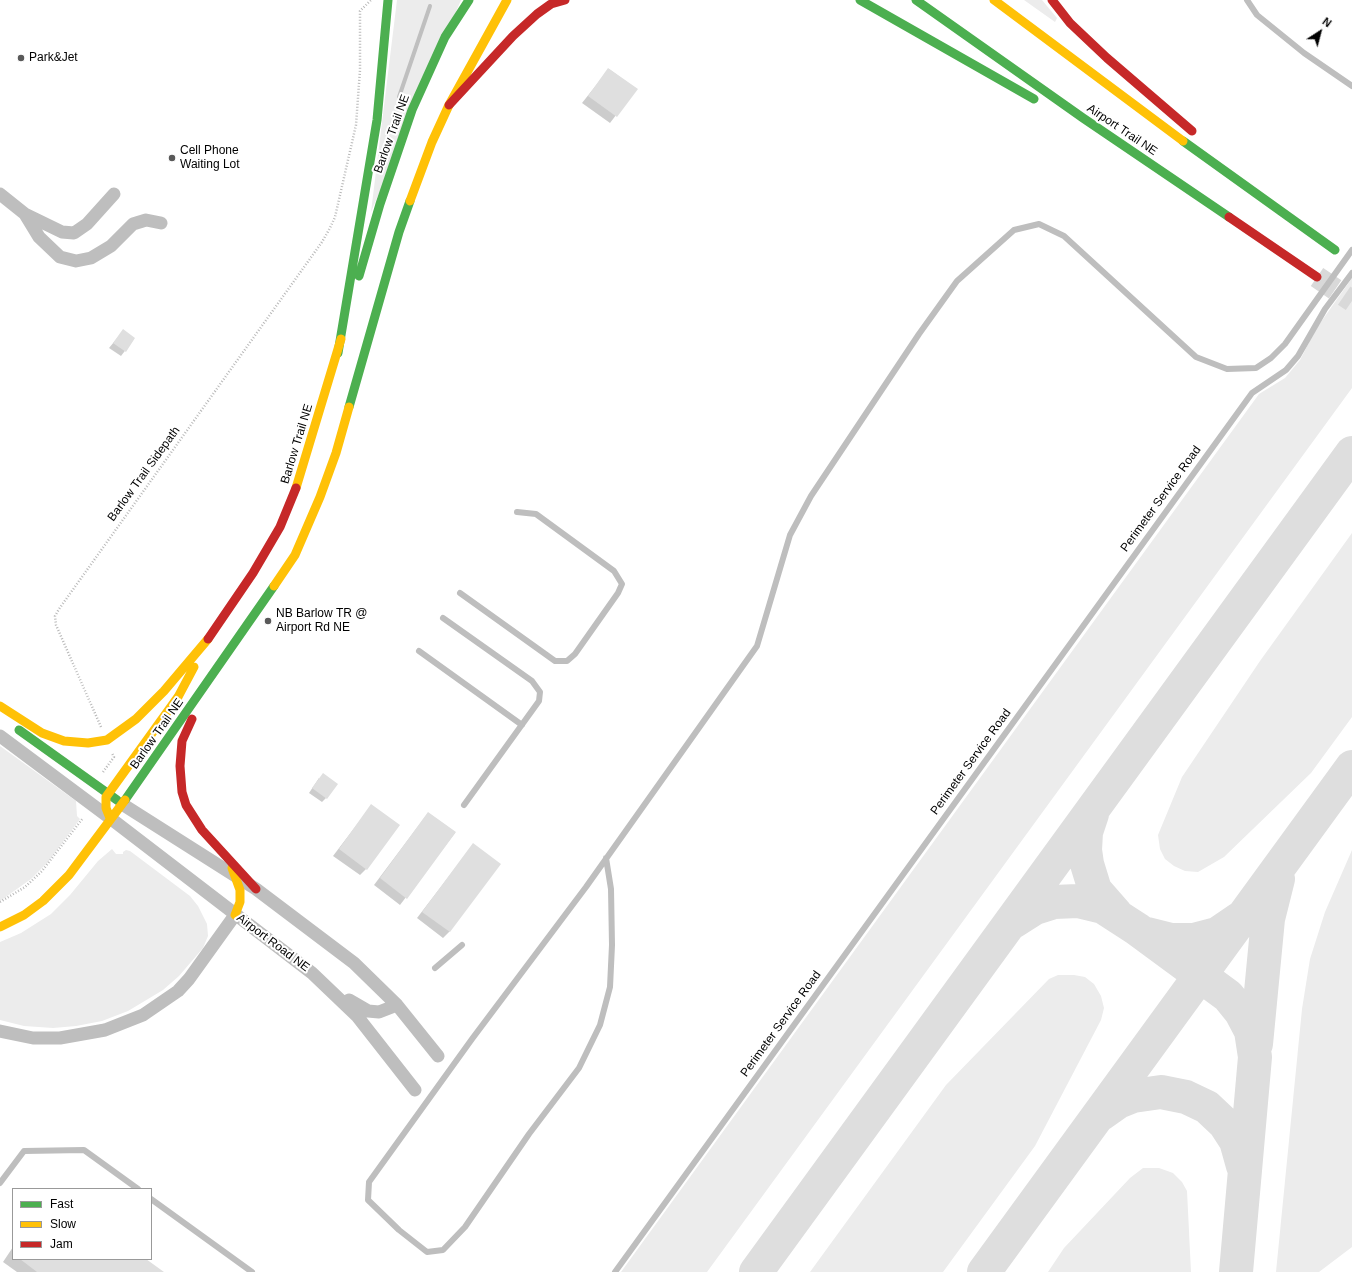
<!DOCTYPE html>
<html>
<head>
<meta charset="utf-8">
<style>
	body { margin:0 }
	#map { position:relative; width:1352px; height:1272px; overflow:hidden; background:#fff; font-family:Helvetica,sans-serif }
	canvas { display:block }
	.legend { position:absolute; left:12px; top:1188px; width:140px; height:72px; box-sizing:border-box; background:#fff; border:1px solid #999; margin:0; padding:5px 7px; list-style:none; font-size:12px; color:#000 }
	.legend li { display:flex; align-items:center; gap:8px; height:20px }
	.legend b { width:20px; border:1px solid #999 }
	.north { position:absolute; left:1300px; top:12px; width:40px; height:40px; -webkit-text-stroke:3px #fff; paint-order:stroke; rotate:36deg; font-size:11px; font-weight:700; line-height:16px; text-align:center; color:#000 }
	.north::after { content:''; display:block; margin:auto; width:14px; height:18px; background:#000; clip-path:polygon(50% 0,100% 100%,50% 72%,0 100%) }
</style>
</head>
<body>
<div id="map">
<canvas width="1352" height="1272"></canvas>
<ul class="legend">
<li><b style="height:5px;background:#4caf50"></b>Fast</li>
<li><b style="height:5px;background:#ffc107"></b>Slow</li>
<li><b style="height:5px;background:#c62828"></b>Jam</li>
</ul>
<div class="north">N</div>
</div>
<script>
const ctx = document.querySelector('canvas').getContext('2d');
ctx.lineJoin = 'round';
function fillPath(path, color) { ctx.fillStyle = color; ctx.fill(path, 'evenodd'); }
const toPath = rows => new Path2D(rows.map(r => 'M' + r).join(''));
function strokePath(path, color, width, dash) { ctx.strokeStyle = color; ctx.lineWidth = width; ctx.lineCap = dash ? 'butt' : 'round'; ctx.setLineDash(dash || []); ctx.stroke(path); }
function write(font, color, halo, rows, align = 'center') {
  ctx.font = font + ' Helvetica,sans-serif'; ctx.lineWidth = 4; ctx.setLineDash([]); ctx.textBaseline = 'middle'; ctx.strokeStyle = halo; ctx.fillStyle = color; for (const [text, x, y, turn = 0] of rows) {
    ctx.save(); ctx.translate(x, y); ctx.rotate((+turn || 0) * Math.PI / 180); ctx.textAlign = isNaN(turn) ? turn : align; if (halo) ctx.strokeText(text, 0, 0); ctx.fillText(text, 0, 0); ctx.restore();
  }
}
fillPath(toPath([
	[397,0,461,0,371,212],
	[1024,0,1042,0,1057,18,1055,22],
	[1352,278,1352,388,707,1272,621,1272,1259,394,1285,378,1300,360,1316,329],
	[1352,533,1352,717,1311,773,1224,857,1198,872,1185,871,1174,866,1165,859,1160,849,1158,835,1182,777,1260,661],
	[0,746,76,801,77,816,80,819,48,862,31,879,0,901],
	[112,849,116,854,123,854,123,852,126,850,130,851,190,896,198,906,207,924,208,936,203,948,179,976,163,990,128,1011,102,1021,76,1026,53,1028,24,1026,0,1020,0,942,21,933,51,914,70,895,98,861],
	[1352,850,1352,1247,1319,1272,1276,1272,1302,1009,1310,959,1325,912],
	[1058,975,1074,975,1085,977,1094,984,1101,996,1104,1008,1101,1020,1035,1146,943,1272,810,1272,946,1085,1049,979],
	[1143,1168,1159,1168,1173,1173,1182,1182,1187,1191,1191,1272,1048,1272,1064,1248,1130,1178]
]), '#ececec');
fillPath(toPath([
	[609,69,636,89,610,123,582,103],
	[123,331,134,339,121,356,109,348],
	[319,778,326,798,322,802,309,793],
	[371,806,366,869,360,875,333,856],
	[428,813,455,833,400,905,374,885],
	[473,845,450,931,443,938,417,918],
	[13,1247,13,1259,145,1259,162,1272,17,1272,3,1262]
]), '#0003');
strokePath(toPath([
	[399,97,430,6]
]), '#bfbfbf', 4);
strokePath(toPath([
	[1092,814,1086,832,1085,850,1087,864,1095,890,1116,914],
	[1013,922,1035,908,1054,902,1078,901,1103,907,1137,929,1228,996,1241,1012,1251,1031,1255,1057,1236,1272],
	[1147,934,1171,940,1194,940,1217,934,1239,919],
	[1256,1044,1268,919,1278,879],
	[1101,1114,1118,1102,1133,1096,1161,1092,1186,1097,1207,1107,1225,1124,1236,1141,1243,1166],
	[756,1272,1352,453],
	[984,1272,1352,767]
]), '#dedede', 34);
fillPath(toPath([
	[608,68,638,89,617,117,588,96],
	[123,329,135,338,126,352,113,343],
	[323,773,338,784,327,799,312,788],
	[371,804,400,825,367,870,339,849],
	[428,812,456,832,407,899,380,878],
	[473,843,501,864,450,932,422,912],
	[20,1259,146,1259,164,1272,37,1272]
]), '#dfdfdf');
strokePath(toPath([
	[1317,277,1352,301]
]), '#d9d9d9', 22, [22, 11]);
strokePath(toPath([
	[101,727,56,625,55,616,59,609,322,242,330,228,335,217,356,125,360,70,360,11,371,0],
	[103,772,114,757,112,753],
	[0,902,25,887,42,871,83,818]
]), '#b9b9b9', 2.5, [1, 2]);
strokePath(toPath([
	[1247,0,1257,15,1304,53,1352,86],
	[460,593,555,661,567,661,575,654,618,593,622,584,614,571,536,514,517,512],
	[443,618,532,681,540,692,539,701,464,805],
	[419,651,522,725],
	[606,858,611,889,612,945,610,987,600,1025,579,1068,529,1134,465,1227,443,1250,427,1252,399,1230,368,1200,369,1182,472,1039,586,887,757,646,790,535,811,496,919,334,957,281,1014,230,1039,224,1064,236,1196,357,1227,369,1256,368,1271,358,1285,344,1352,250],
	[435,968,462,945],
	[0,1183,24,1151,84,1150,138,1189],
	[151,1199,252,1272],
	[615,1272,1252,393,1286,370,1298,356,1325,309,1352,273]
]), '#bebebe', 6);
strokePath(toPath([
	[0,194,25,214,62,232,74,233,87,224,114,194],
	[25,214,39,237,60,257,76,261,91,258,111,246,133,224,146,220,161,223],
	[0,736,110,818,312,973,357,1016,415,1090],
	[122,804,256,889,354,963,397,1005,438,1056],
	[349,1000,368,1011,379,1012,397,1005],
	[0,1031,33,1038,60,1038,105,1030,143,1015,178,991,189,979,235,915]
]), '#bebebe', 13);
strokePath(toPath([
	[860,0,1034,99],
	[916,0,1083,118,1229,217],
	[1183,141,1335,250],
	[359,276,380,204,412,110,445,37,469,0],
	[338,353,377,120,388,0],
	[349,407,399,232,410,201],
	[19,730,117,800],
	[125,800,274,586]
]), '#4caf50', 9);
strokePath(toPath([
	[994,0,1183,141],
	[410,201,432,142,449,105,507,0],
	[296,488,341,339],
	[274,586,295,555,320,497,336,453,349,407],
	[0,706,42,733,64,741,88,743,107,740,136,719,164,691,208,639],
	[110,818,106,808,106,797,178,697,194,667],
	[232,868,240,890,240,902,235,915],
	[0,927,24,915,43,901,69,875,125,800]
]), '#ffc107', 9);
strokePath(toPath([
	[1052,0,1070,23,1107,58,1192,131],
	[449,105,513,36,537,14,551,4,565,0],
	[1229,217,1317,277],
	[208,639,253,573,280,527,296,488],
	[192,719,182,741,180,766,182,792,186,805,202,830,256,889]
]), '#c62828', 9);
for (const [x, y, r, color] of [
	[21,58,4,"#595959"],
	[172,158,4,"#595959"],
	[268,621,4,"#595959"]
]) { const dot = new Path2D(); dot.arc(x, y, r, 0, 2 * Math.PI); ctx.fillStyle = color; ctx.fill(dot); strokePath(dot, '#fff', 1.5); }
write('12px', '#000', '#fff', [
	["Park&Jet",29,58],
	["Cell Phone",180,151],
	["Waiting Lot",180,165],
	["NB Barlow TR @",276,614],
	["Airport Rd NE",276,628]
], 'left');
write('12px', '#000', '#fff', [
	["Airport Trail NE",1122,130,34],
	["Barlow Trail NE",392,134,-70],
	["Barlow Trail NE",297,444,-73],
	["Barlow Trail Sidepath",144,474,-54],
	["Perimeter Service Road",1161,499,-54],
	["Barlow Trail NE",157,734,-55],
	["Perimeter Service Road",971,762,-54],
	["Airport Road NE",273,943,37],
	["Perimeter Service Road",781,1024,-54]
]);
</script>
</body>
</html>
